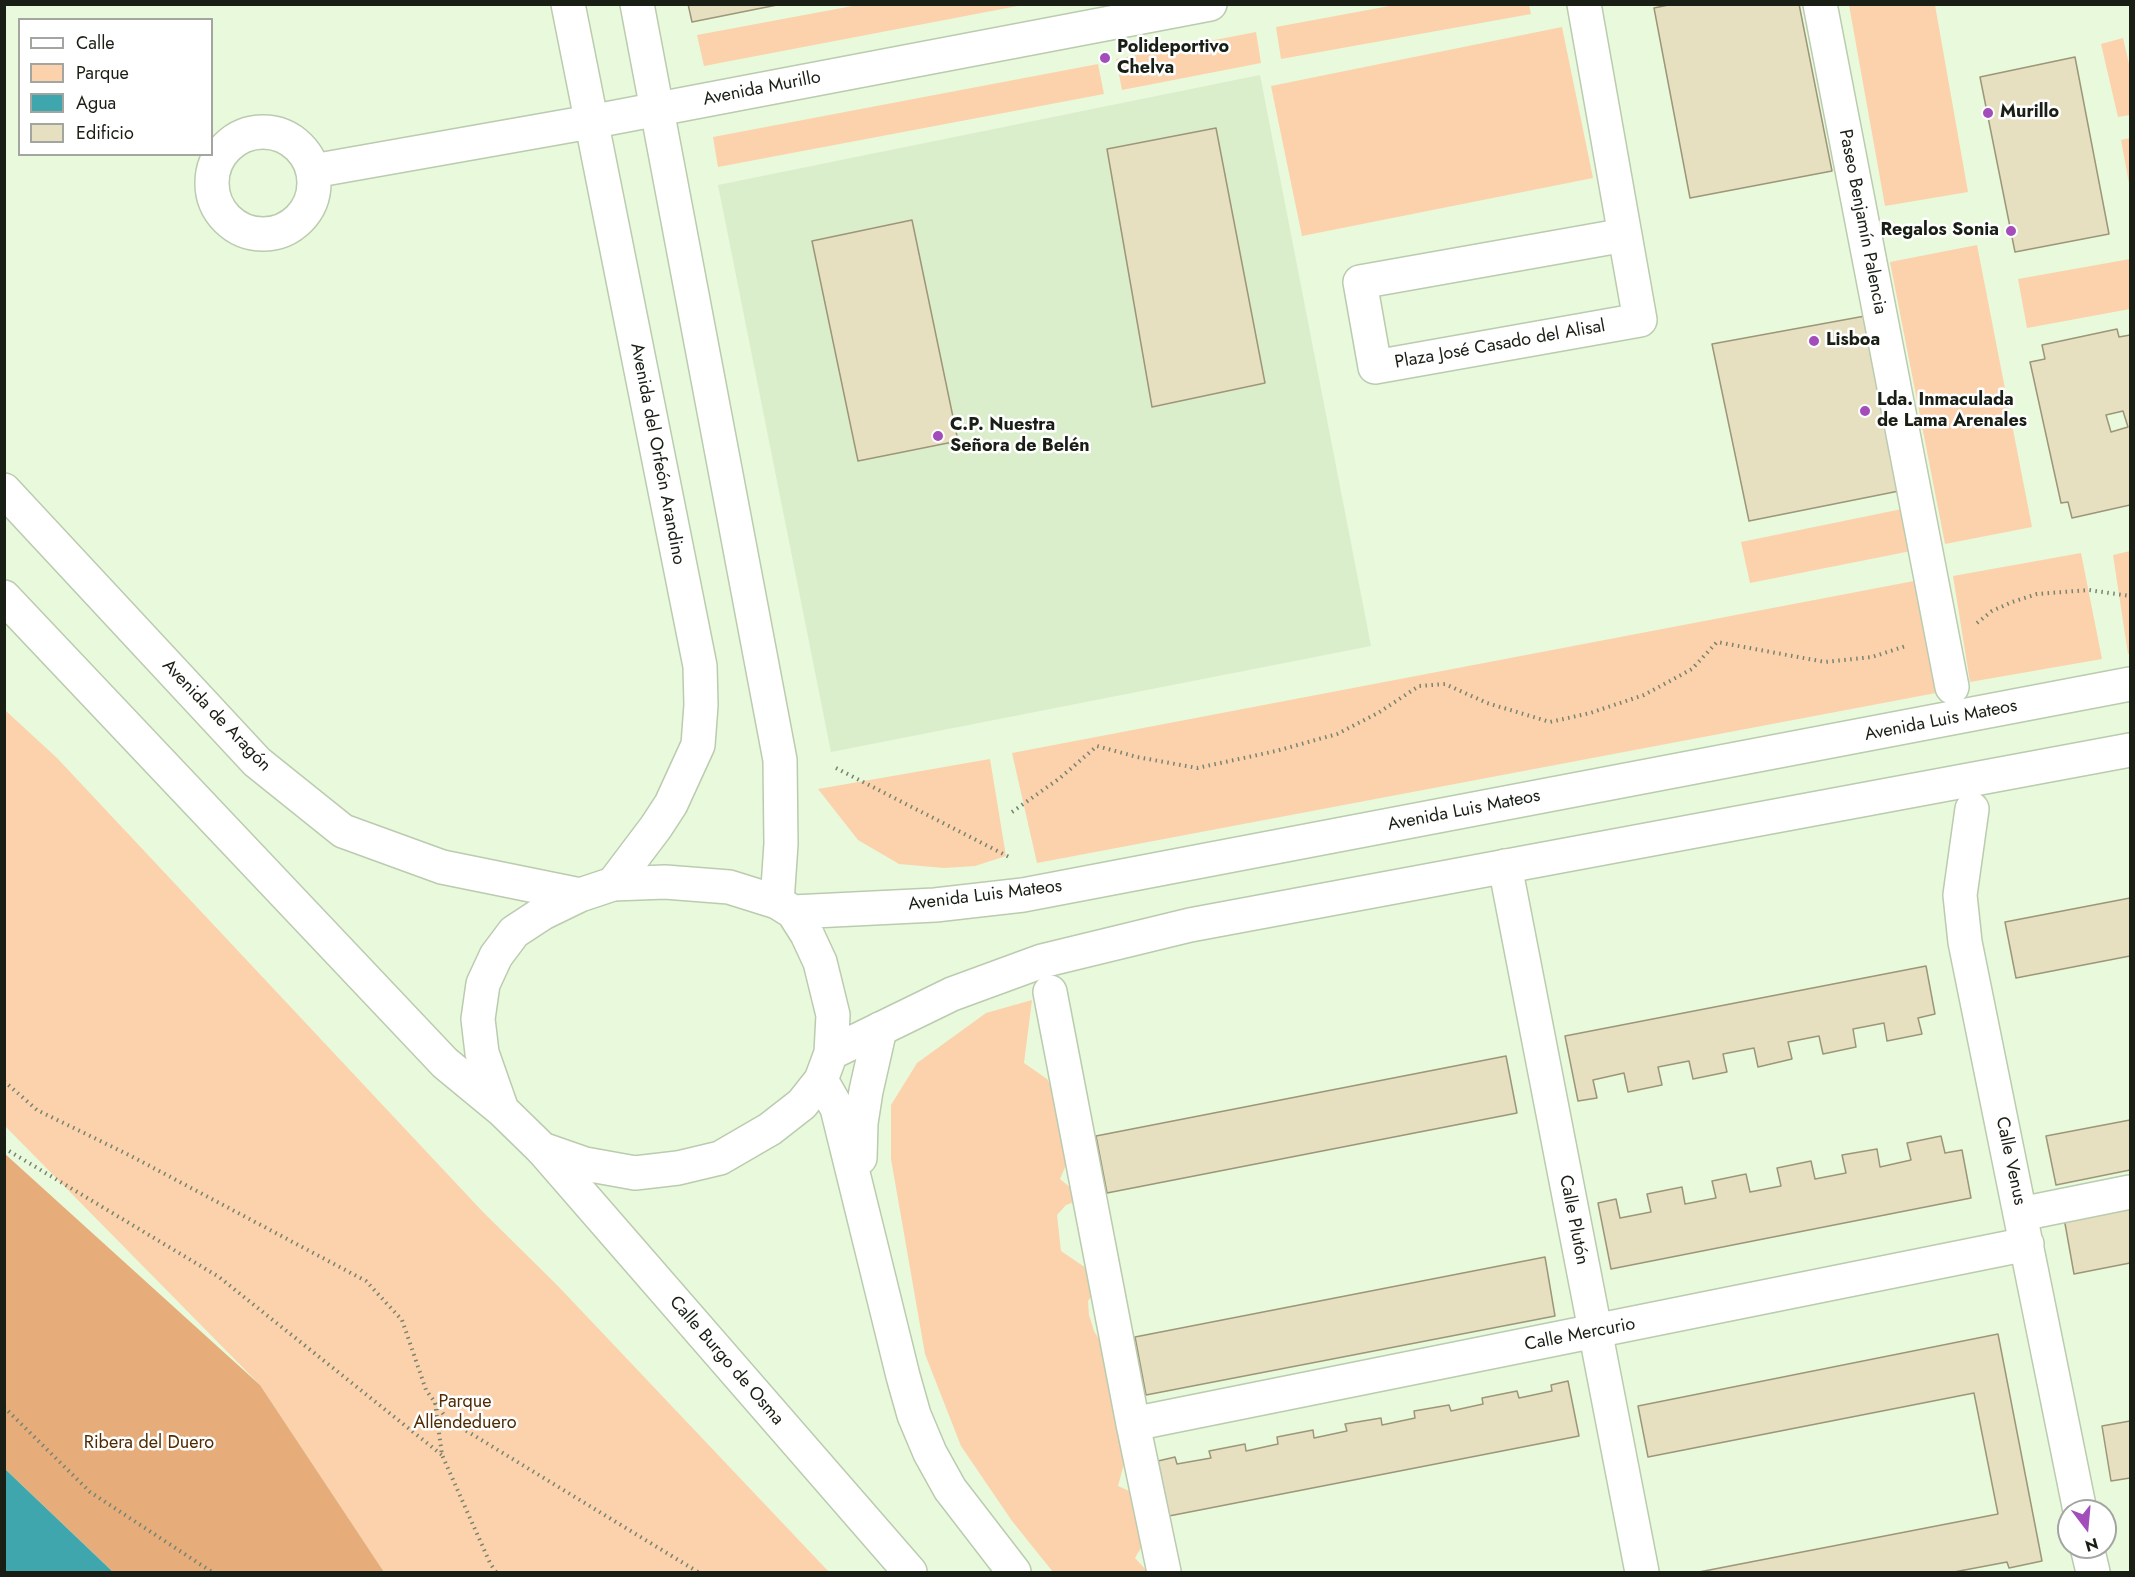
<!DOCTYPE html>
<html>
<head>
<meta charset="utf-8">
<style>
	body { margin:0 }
	#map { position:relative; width:2135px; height:1577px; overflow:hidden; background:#e8f9dc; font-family:Jost,sans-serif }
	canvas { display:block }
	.frame { position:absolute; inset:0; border:6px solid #191f15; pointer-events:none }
	.legend { position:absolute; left:18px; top:18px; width:195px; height:138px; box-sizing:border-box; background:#fff; border:2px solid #a3a5a1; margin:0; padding:8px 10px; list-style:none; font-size:18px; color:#191f15 }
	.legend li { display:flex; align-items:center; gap:12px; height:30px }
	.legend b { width:30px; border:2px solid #a3a5a1 }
	.north { position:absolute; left:2057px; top:1499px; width:60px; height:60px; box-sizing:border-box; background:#fff; border:2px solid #a3a5a1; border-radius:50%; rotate:164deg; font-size:16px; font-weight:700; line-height:24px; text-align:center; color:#191f15 }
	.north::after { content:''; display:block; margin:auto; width:21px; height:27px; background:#a24dba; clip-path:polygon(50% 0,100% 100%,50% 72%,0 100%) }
</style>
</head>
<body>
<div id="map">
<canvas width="2135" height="1577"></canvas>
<div class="frame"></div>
<ul class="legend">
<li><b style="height:8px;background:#fff"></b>Calle</li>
<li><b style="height:16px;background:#fcd2ad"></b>Parque</li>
<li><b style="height:16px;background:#40a6ad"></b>Agua</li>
<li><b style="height:16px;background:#e6dfc0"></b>Edificio</li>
</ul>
<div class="north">N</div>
</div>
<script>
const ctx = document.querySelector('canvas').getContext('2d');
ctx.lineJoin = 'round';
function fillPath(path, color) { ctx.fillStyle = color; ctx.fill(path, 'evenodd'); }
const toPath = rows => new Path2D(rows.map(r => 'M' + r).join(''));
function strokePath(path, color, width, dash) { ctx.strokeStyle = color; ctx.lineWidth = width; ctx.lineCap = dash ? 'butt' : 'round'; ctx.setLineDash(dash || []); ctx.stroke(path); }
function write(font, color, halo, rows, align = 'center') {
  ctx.font = font + ' Jost,sans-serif'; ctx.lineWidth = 5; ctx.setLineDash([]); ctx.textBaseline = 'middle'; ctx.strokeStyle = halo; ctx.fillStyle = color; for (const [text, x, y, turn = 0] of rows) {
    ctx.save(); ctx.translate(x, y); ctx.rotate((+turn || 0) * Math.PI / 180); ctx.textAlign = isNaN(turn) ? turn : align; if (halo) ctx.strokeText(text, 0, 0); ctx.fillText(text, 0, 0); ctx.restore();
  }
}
fillPath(toPath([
	[1260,75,1371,646,831,752,718,185]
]), '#daeecb');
fillPath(toPath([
	[1400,4,1529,5,1531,14,1281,59,1276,27],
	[858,5,1023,5,704,66,697,35],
	[1849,5,1935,5,1968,192,1885,206],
	[1562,27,1593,178,1302,236,1271,86],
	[1256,32,1261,63,1122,90,1116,59],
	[2123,38,2130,68,2130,115,2118,117,2101,44],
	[1098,64,1104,94,718,167,713,137],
	[2130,138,2130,189,2121,140],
	[1977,245,2032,527,1945,544,1890,262],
	[2130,259,2130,309,2027,328,2018,279],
	[1902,509,1911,551,1750,583,1741,542],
	[2130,551,2130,653,2128,654,2113,555],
	[2081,553,2102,659,1970,682,1953,576],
	[1914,581,1936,693,1037,863,1012,753],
	[6,711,57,758,483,1212,557,1285,829,1572,384,1572,260,1385,5,1126,4,713],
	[990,759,1006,856,975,866,944,868,899,864,858,840,818,789],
	[1032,1000,1024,1063,1047,1079,1061,1105,1072,1151,1060,1179,1077,1193,1079,1200,1066,1205,1057,1215,1061,1251,1089,1270,1095,1291,1088,1301,1089,1315,1094,1331,1112,1361,1125,1460,1118,1486,1134,1493,1145,1541,1135,1558,1148,1572,1053,1572,1012,1521,961,1446,925,1354,891,1159,891,1105,917,1063,986,1013]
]), '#fcd2ad');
fillPath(toPath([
	[4,1153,260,1385,384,1572,113,1572,5,1469]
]), '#e6ad7b');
fillPath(toPath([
	[4,1469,5,1469,113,1572,5,1572]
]), '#40a6ad');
const building = toPath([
	[688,4,782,4,692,22,688,4],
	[1673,4,1799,4,1832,171,1690,198,1654,8,1673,4],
	[2075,57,2109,234,2015,252,1980,77,2075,57],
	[1216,128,1265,383,1152,407,1107,149,1216,128],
	[912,220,958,441,858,461,812,241,912,220],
	[1865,316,1899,491,1749,521,1712,344,1865,316],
	[2117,329,2119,337,2130,335,2130,505,2072,518,2068,502,2061,503,2030,362,2045,359,2042,345,2117,329],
	[2123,411,2128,427,2111,432,2106,415,2123,411],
	[2130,898,2130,956,2016,978,2005,922,2130,898],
	[1926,966,1935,1014,1918,1018,1922,1034,1887,1041,1884,1023,1853,1029,1856,1047,1823,1054,1819,1036,1788,1042,1792,1059,1758,1067,1754,1048,1723,1054,1727,1072,1693,1079,1689,1061,1658,1067,1662,1085,1628,1092,1624,1073,1593,1080,1597,1098,1578,1101,1565,1036,1926,966],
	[1506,1056,1517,1113,1107,1193,1096,1136,1506,1056],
	[2130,1120,2130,1170,2056,1185,2046,1136,2130,1120],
	[1941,1136,1945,1153,1962,1150,1971,1198,1611,1269,1598,1203,1616,1199,1620,1218,1651,1212,1647,1194,1682,1187,1685,1204,1716,1198,1712,1181,1746,1174,1750,1192,1781,1186,1777,1168,1811,1161,1815,1179,1846,1173,1842,1155,1877,1149,1880,1167,1911,1160,1907,1143,1941,1136],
	[2130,1206,2130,1263,2074,1274,2064,1218,2130,1206],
	[1545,1257,1555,1316,1146,1395,1135,1337,1545,1257],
	[1998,1334,2042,1561,2009,1568,2007,1562,1954,1572,1699,1572,1998,1514,1974,1393,1648,1457,1638,1406,1998,1334],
	[1568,1381,1579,1436,1169,1516,1158,1461,1175,1457,1177,1464,1211,1458,1209,1451,1245,1444,1246,1451,1278,1444,1277,1437,1313,1430,1314,1438,1347,1431,1345,1424,1381,1418,1382,1425,1415,1418,1414,1411,1449,1405,1451,1411,1483,1404,1482,1398,1517,1391,1519,1398,1552,1391,1551,1385,1568,1381],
	[2130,1421,2130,1478,2111,1481,2102,1426,2130,1421]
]);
fillPath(building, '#e6dfc0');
strokePath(building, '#9d9679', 1.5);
const minor = toPath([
	[568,4,700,666,701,705,698,745,671,804,656,827,613,884],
	[637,4,780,760,781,844,777,902],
	[1584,4,1640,320,1375,367,1360,282,1625,235],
	[1820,4,1952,687],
	'212 183a51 51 0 1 1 102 0a51 51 0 1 1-102 0Z',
	[313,171,590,122,1210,4],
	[1972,809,1960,895,1965,942,2080,1511],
	[1505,866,1642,1572],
	[1050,992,1133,1424,1164,1572],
	[821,1080,837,1108,903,1376,914,1415,930,1453,950,1489,1014,1572],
	[542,1149,910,1572],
	[860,1158,861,1123,866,1091,880,1029],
	[2021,1214,2130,1192],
	[1133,1424,2027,1244],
	[2087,1547,2093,1572]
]);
const highway = toPath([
	[4,490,257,762,343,831,442,867,580,895],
	[4,597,445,1063,502,1110,542,1149,585,1164,635,1173,678,1168,720,1158,770,1129,802,1104,821,1080,831,1053,833,1015,820,962,807,934,793,912,777,902,729,887,665,882,613,884,580,895,543,913,514,932,496,956,483,984,478,1019,482,1053,502,1110],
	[793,912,935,905,1023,895,2130,684],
	[831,1053,952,994,1042,961,1190,925,2130,750]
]);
strokePath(minor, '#bbcbaf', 36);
strokePath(highway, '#bbcbaf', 36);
strokePath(toPath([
	[1977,623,1992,611,2012,602,2037,594,2089,590,2130,596],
	[836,768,1011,858],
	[1012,812,1060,778,1097,746,1137,757,1197,768,1276,751,1337,734,1378,713,1419,686,1445,684,1487,703,1550,722,1590,713,1644,695,1692,669,1717,642,1825,662,1872,657,1906,646],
	[4,1081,37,1110,131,1156,366,1281,402,1320,426,1390,447,1419,698,1572],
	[4,1148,219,1277,442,1455],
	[435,1403,442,1455,490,1563,496,1572],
	[4,1407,90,1492,212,1572]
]), '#788370', 4, [1.5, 4.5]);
strokePath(minor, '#fff', 33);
strokePath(highway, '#fff', 33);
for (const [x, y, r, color] of [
	[1105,58,6,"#a24dba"],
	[1988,113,6,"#a24dba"],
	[2011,231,6,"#a24dba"],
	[1814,341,6,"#a24dba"],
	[1865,411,6,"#a24dba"],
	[938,436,6,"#a24dba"]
]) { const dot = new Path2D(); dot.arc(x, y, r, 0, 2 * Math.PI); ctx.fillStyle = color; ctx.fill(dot); strokePath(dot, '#fff', 2); }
write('bold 18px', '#191f15', '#fff', [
	["Polideportivo",1117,48],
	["Chelva",1117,69],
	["Murillo",2000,113],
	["Regalos Sonia",1999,231,"right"],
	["Lisboa",1826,341],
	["Lda. Inmaculada",1877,401],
	["de Lama Arenales",1877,422],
	["C.P. Nuestra",950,426],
	["Señora de Belén",950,447]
], 'left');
write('18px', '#191f15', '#fff', [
	["Avenida Murillo",762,89,-11],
	["Paseo Benjamín Palencia",1862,222,79],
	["Plaza José Casado del Alisal",1500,345,-10],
	["Avenida del Orfeón Arandino",657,454,79],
	["Avenida de Aragón",216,716,46],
	["Avenida Luis Mateos",1941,721,-11],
	["Avenida Luis Mateos",1464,811,-11],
	["Avenida Luis Mateos",985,896,-7],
	["Calle Venus",2010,1161,78],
	["Calle Plutón",1573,1220,79],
	["Calle Mercurio",1580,1335,-11],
	["Calle Burgo de Osma",726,1361,49]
]);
write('18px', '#502b02', '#fff', [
	["Parque",465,1403],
	["Allendeduero",465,1424],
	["Ribera del Duero",149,1444]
]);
</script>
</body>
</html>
